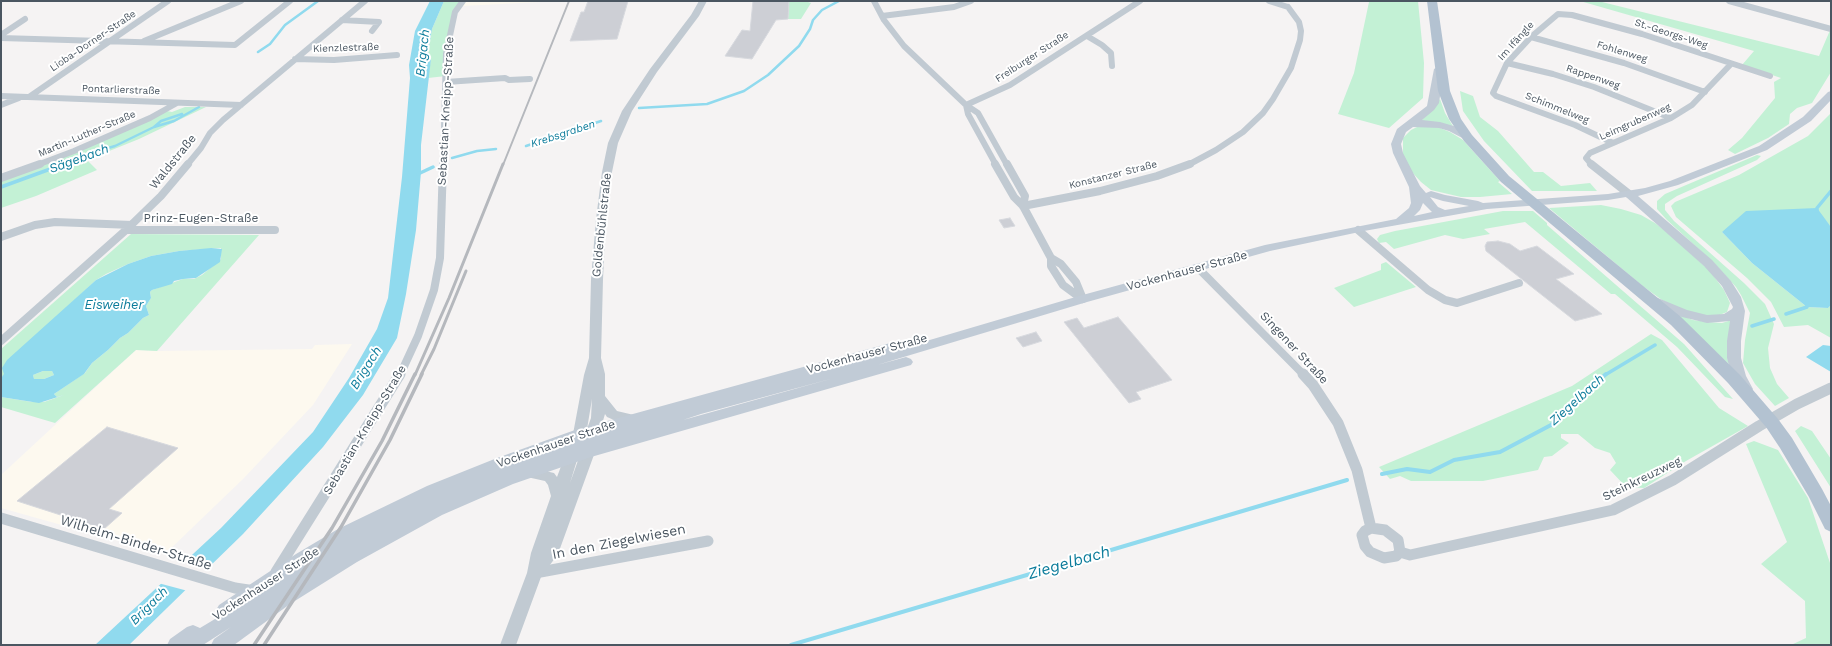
<!DOCTYPE html>
<html>
<head>
<meta charset="utf-8">
<style>
	body { margin:0 }
	#map { position:relative; width:1832px; height:646px; overflow:hidden; background:#f5f3f3; font-family:"Work Sans",sans-serif }
	canvas { display:block }
	.frame { position:absolute; inset:0; border:2px solid #4a5661; pointer-events:none }
</style>
</head>
<body>
<div id="map">
<canvas width="1832" height="646"></canvas>
<div class="frame"></div>
</div>
<script>
const ctx = document.querySelector('canvas').getContext('2d');
ctx.lineJoin = 'round';
function fillPath(path, color) { ctx.fillStyle = color; ctx.fill(path, 'evenodd'); }
const toPath = rows => new Path2D(rows.map(r => 'M' + r).join(''));
function strokePath(path, color, width, dash) { ctx.strokeStyle = color; ctx.lineWidth = width; ctx.lineCap = dash ? 'butt' : 'round'; ctx.setLineDash(dash || []); ctx.stroke(path); }
function write(font, color, halo, rows, align = 'center') {
  ctx.font = font + ' "Work Sans",sans-serif'; ctx.lineWidth = 4; ctx.setLineDash([]); ctx.textBaseline = 'middle'; ctx.strokeStyle = halo; ctx.fillStyle = color; for (const [text, x, y, turn = 0] of rows) {
    ctx.save(); ctx.translate(x, y); ctx.rotate((+turn || 0) * Math.PI / 180); ctx.textAlign = isNaN(turn) ? turn : align; if (halo) ctx.strokeText(text, 0, 0); ctx.fillText(text, 0, 0); ctx.restore();
  }
}
fillPath(toPath([
	[466,1,560,1,462,6],
	[352,344,313,405,243,479,165,554,1,508,1,475,136,350,157,351,312,349,315,345]
]), '#fdf9ef');
fillPath(toPath([
	[444,1,463,1,455,12,446,76,428,78,431,59,428,52,432,29],
	[789,1,805,1,811,3,801,19,788,19],
	[1418,1,1424,63,1423,98,1389,128,1338,114,1354,73,1369,2],
	[1580,1,1598,1,1819,56,1831,28,1831,72,1812,103,1797,108,1790,114,1789,124,1768,138,1735,154,1728,150,1742,138,1775,98,1774,82,1781,78,1742,65,1754,51],
	[1460,91,1473,96,1480,117,1498,131,1534,172,1543,172,1561,186,1590,183,1597,191,1532,191,1484,141,1463,111],
	[1440,99,1445,113,1454,128,1421,121],
	[185,107,206,107,139,139,87,160,97,170,36,196,1,208,1,181,167,111,172,112],
	[1831,113,1831,227,1825,220,1722,232,1752,263,1807,307,1828,308,1831,305,1831,338,1808,325,1784,327,1771,302,1747,278,1676,217,1671,206,1675,202,1739,175,1808,136],
	[1419,126,1429,126,1440,128,1450,132,1463,140,1500,181,1498,182,1512,194,1480,197,1461,197,1431,190,1421,182,1411,171,1403,155,1403,138,1411,130],
	[1757,155,1761,156,1757,160,1677,196,1665,204,1665,210,1674,221,1744,283,1765,304,1774,324,1768,348,1770,368,1777,384,1789,398,1775,406,1755,384,1743,363,1745,340,1750,313,1741,295,1736,287,1714,263,1667,220,1657,209,1657,201,1665,194],
	[1601,205,1621,209,1641,215,1655,223,1672,236,1710,271,1724,290,1730,303,1727,312,1717,316,1702,315,1682,310,1662,300,1644,287,1549,208],
	[1503,211,1533,211,1547,223,1547,225,1684,344,1733,399,1725,397,1677,347,1615,294,1611,294,1525,222,1484,229,1490,234,1463,239,1445,235,1394,249,1386,242,1379,243,1377,239,1380,235,1395,231],
	[131,234,259,235,157,351,136,350,55,423,1,407,1,397,32,402,44,402,64,395,57,397,54,394,85,373,92,363,108,350,120,338,128,333,143,318,149,315,146,306,151,298,150,292,152,290,183,279,194,279,202,275,221,259,221,248,179,251,151,256,128,264,106,274,96,280,63,311,1,378,1,349],
	[1386,262,1416,287,1354,307,1334,288,1381,270,1381,264],
	[1671,311,1693,320,1708,322,1722,323,1735,319,1727,347,1727,358,1731,366],
	[1651,334,1662,340,1719,408,1748,426,1686,461,1644,488,1626,487,1610,470,1616,463,1610,453,1595,448,1578,434,1561,434,1561,438,1569,443,1552,456,1544,457,1538,470,1483,481,1411,481,1400,476,1390,479,1379,467,1572,386],
	[43,371,52,371,54,375,44,379,34,379,33,375],
	[1801,426,1812,431,1831,459,1831,488,1795,431],
	[1754,441,1778,450,1808,498,1831,566,1831,645,1791,645,1806,638,1805,601,1761,564,1787,542,1746,444]
]), '#c3f1d5');
fillPath(toPath([
	[430,1,444,1,432,29,428,52,431,59,421,145,421,172,416,230,406,294,397,338,363,395,323,447,243,534,129,645,95,645,221,528,313,432,349,378,377,329,388,298,402,177,410,78,409,65,415,31],
	[1817,208,1831,227,1831,305,1828,308,1807,307,1752,263,1722,232,1746,211],
	[211,248,222,249,220,262,196,278,183,279,174,281,172,284,152,290,150,292,151,298,146,306,149,315,143,318,128,333,120,338,108,350,92,363,84,374,54,394,57,397,64,395,39,403,1,397,1,378,4,374,2,368,7,360,96,280,128,264,151,256,179,251],
	[43,371,52,371,54,375,44,379,34,379,33,375],
	[1823,345,1831,346,1831,372,1806,357]
]), '#90daee');
fillPath(toPath([
	[185,558,213,566,188,591,158,583]
]), '#f5f3f3');
strokePath(toPath([
	[258,52,270,44,285,25,318,1],
	[639,108,707,104,744,91,768,75,799,46,810,29,813,20,822,10,839,1],
	[154,127,161,121,182,114],
	[526,146,601,121],
	[452,158,477,151,496,149],
	[62,165,75,158,115,146,154,127,174,121,199,107]
]), '#90daee', 2.5);
strokePath(toPath([
	[418,174,433,167],
	[1,187,64,164],
	[1817,211,1817,208,1831,191],
	[1786,314,1807,307,1807,303],
	[1752,326,1774,319],
	[1605,375,1655,345]
]), '#90daee', 3.5);
strokePath(toPath([
	[1382,474,1407,469,1430,472,1454,460,1500,452,1551,425,1606,374],
	[791,645,1347,480]
]), '#90daee', 4);
const building = toPath([
	[588,1,628,1,617,39,570,41,581,12,584,12,588,1],
	[753,1,789,1,788,19,776,20,752,59,725,56,742,30,750,31,753,1],
	[1010,218,1015,226,1004,228,999,220,1010,218],
	[1498,241,1510,244,1520,251,1537,246,1574,274,1556,279,1602,314,1575,321,1486,251,1485,246,1487,242,1498,241],
	[1118,317,1172,380,1136,392,1141,399,1129,403,1064,322,1077,318,1084,328,1118,317],
	[1036,332,1042,341,1023,347,1016,338,1036,332],
	[107,427,178,448,109,509,122,513,104,529,17,501,107,427]
]);
fillPath(building, '#cdcfd5');
strokePath(building, '#d7d9de', 1);
strokePath(toPath([
	[874,1,884,20,904,46,966,105,978,113,1007,165],
	[1269,1,1288,7],
	[1729,1,1831,29],
	[882,16,954,7,971,1],
	[342,20,379,22,372,31],
	[1,35,25,19],
	[1087,36,1102,45,1111,53,1112,66],
	[1531,37,1624,63,1705,92],
	[1,38,235,45,290,1],
	[144,41,241,1],
	[295,59,334,60,397,55],
	[1507,63,1553,74,1594,87,1671,118],
	[446,82,505,78,509,80,530,79],
	[1,96,241,105],
	[29,97,168,1],
	[1,105,19,98],
	[966,105,968,114,996,165],
	[966,105,1010,85,1140,1],
	[1613,143,1575,125,1496,96,1493,93,1507,63,1531,37,1558,14,1572,15,1642,34,1770,76],
	[37,165,74,151,150,118,177,103],
	[187,165,201,148,210,133,223,120,365,1],
	[443,165,446,54,455,12,463,1],
	[1188,165,1216,150,1243,132,1263,113,1273,99,1291,68,1300,40,1301,31,1299,22,1288,7],
	[1592,165,1586,158,1590,153,1671,118,1692,105,1731,64]
]), '#c1cad2', 6);
strokePath(toPath([
	[995,164,1014,197,1023,206,1051,258,1061,264,1076,282,1083,299],
	[1007,164,1025,196,1023,206],
	[1591,164,1629,194],
	[1,178,40,164],
	[1023,206,1100,191,1157,176,1190,164],
	[126,230,275,230],
	[1358,230,1428,290,1445,300,1457,303,1519,283],
	[1,237,35,225,55,222,132,225],
	[1051,258,1051,266,1063,285,1082,299],
	[1198,268,1304,375],
	[1,341,126,230,161,196,188,164],
	[400,375,418,336,434,290,440,258,443,164]
]), '#c1cad2', 8);
strokePath(toPath([
	[1303,374,1313,385,1338,423,1357,470,1371,528],
	[1,518,235,588,255,591],
	[1371,528,1385,530,1398,540,1400,552,1396,556,1384,558,1370,552,1365,546,1362,535,1365,531,1371,528],
	[1400,552,1410,555,1613,510,1673,480,1759,426,1797,404,1831,388],
	[276,572,400,374],
	[535,573,708,541]
]), '#c1cad2', 11);
fillPath(toPath([
	[699,1,707,1,699,16,657,72,632,111,618,143,612,172,606,219,603,279,601,358,605,374,605,396,617,411,638,416,640,419,638,422,633,424,614,420,607,417,605,414,599,434,594,435,589,434,587,430,585,438,580,439,575,438,573,434,584,375,589,358,591,279,596,219,602,172,608,143,622,111,650,69,691,15,699,1],
	[592,399,591,418,587,429,592,399],
	[588,447,593,448,595,452,558,554,541,577,516,645,500,645,527,573,531,553,551,496,548,485,545,481,527,477,525,473,527,469,532,468,554,473,557,477,566,453,571,452,576,453,578,457,570,483,581,452,583,448,588,447]
]), '#c1cad2');
fillPath(toPath([
	[1439,66,1444,69,1439,103,1434,110,1422,120,1440,122,1457,127,1473,138,1468,141,1449,131,1439,128,1413,127,1406,132,1401,144,1403,153,1420,186,1426,193,1431,191,1445,195,1478,201,1483,203,1608,194,1645,188,1670,181,1759,146,1803,117,1828,92,1831,91,1831,100,1811,121,1767,150,1678,185,1638,196,1712,260,1731,281,1741,297,1745,311,1741,341,1741,358,1746,376,1753,389,1751,393,1746,394,1741,393,1732,376,1727,358,1727,341,1730,321,1707,323,1678,316,1649,303,1647,300,1649,297,1653,296,1687,310,1707,315,1724,314,1732,309,1733,307,1722,286,1704,266,1626,197,1608,200,1487,209,1364,231,1270,251,1087,302,877,365,906,357,911,359,913,362,911,365,591,457,513,484,442,515,357,562,290,604,234,645,211,645,214,639,231,627,203,645,167,645,170,639,187,627,193,625,200,628,220,616,216,610,219,605,296,554,338,529,427,486,497,458,575,430,901,340,906,342,908,345,906,347,1079,296,1265,245,1396,219,1409,208,1411,203,1409,187,1393,153,1391,144,1397,129,1427,106,1434,69,1439,66],
	[1430,197,1443,201,1469,206,1445,210,1438,207,1430,197],
	[1423,203,1432,212,1414,216,1420,210,1423,203],
	[834,378,683,420,701,414,834,378]
]), '#c1cbd6');
fillPath(toPath([
	[1427,1,1437,1,1450,91,1461,119,1472,135,1509,176,1681,317,1740,375,1778,419,1792,438,1822,489,1831,506,1831,532,1825,529,1809,497,1780,448,1766,427,1728,383,1671,325,1501,182,1464,141,1449,119,1438,91,1427,1]
]), '#b3c2d1');
strokePath(toPath([
	[503,165,569,1]
]), '#b5b8bd', 2);
strokePath(toPath([
	[415,375,449,298,503,164],
	[421,375,434,349,466,271]
]), '#b5b8bd', 3);
strokePath(toPath([
	[254,645,332,528,382,441,415,374],
	[264,645,341,527,390,440,422,374]
]), '#b5b8bd', 3.5);
write('10px', '#4a5661', '#fff', [
	["St.-Georgs-Weg",1671,34,18],
	["Lioba-Dorner-Straße",93,41,-34],
	["Im Ifängle",1516,41,-48],
	["Kienzlestraße",346,48,-2],
	["Fohlenweg",1622,52,17],
	["Freiburger Straße",1032,57,-33],
	["Rappenweg",1593,77,19],
	["Pontarlierstraße",121,90,2],
	["Schimmelweg",1557,108,22],
	["Leimgrubenweg",1635,122,-24],
	["Martin-Luther-Straße",87,134,-23],
	["Konstanzer Straße",1113,175,-14]
]);
write('italic 11px', '#0c7c9b', '#fff', [
	["Krebsgraben",563,134,-18]
]);
write('12px', '#4a5661', '#fff', [
	["Sebastian-Kneipp-Straße",446,111,-87],
	["Waldstraße",173,162,-51],
	["Prinz-Eugen-Straße",201,218],
	["Goldenbühlstraße",602,225,-84],
	["Vockenhauser Straße",1187,271,-15],
	["Singener Straße",1294,348,47],
	["Vockenhauser Straße",867,354,-15],
	["Sebastian-Kneipp-Straße",365,430,-59],
	["Vockenhauser Straße",556,444,-19],
	["Steinkreuzweg",1642,479,-26],
	["Vockenhauser Straße",266,584,-33]
]);
write('italic 13px', '#0c7c9b', '#fff', [
	["Brigach",423,53,-84],
	["Sägebach",79,159,-20],
	["Eisweiher",114,305],
	["Brigach",366,368,-58],
	["Ziegelbach",1577,400,-42],
	["Brigach",149,606,-45]
]);
write('14px', '#4a5661', '#fff', [
	["In den Ziegelwiesen",619,542,-11],
	["Wilhelm-Binder-Straße",136,543,17]
]);
write('italic 16px', '#0c7c9b', '#fff', [
	["Ziegelbach",1069,563,-16]
]);
</script>
</body>
</html>
